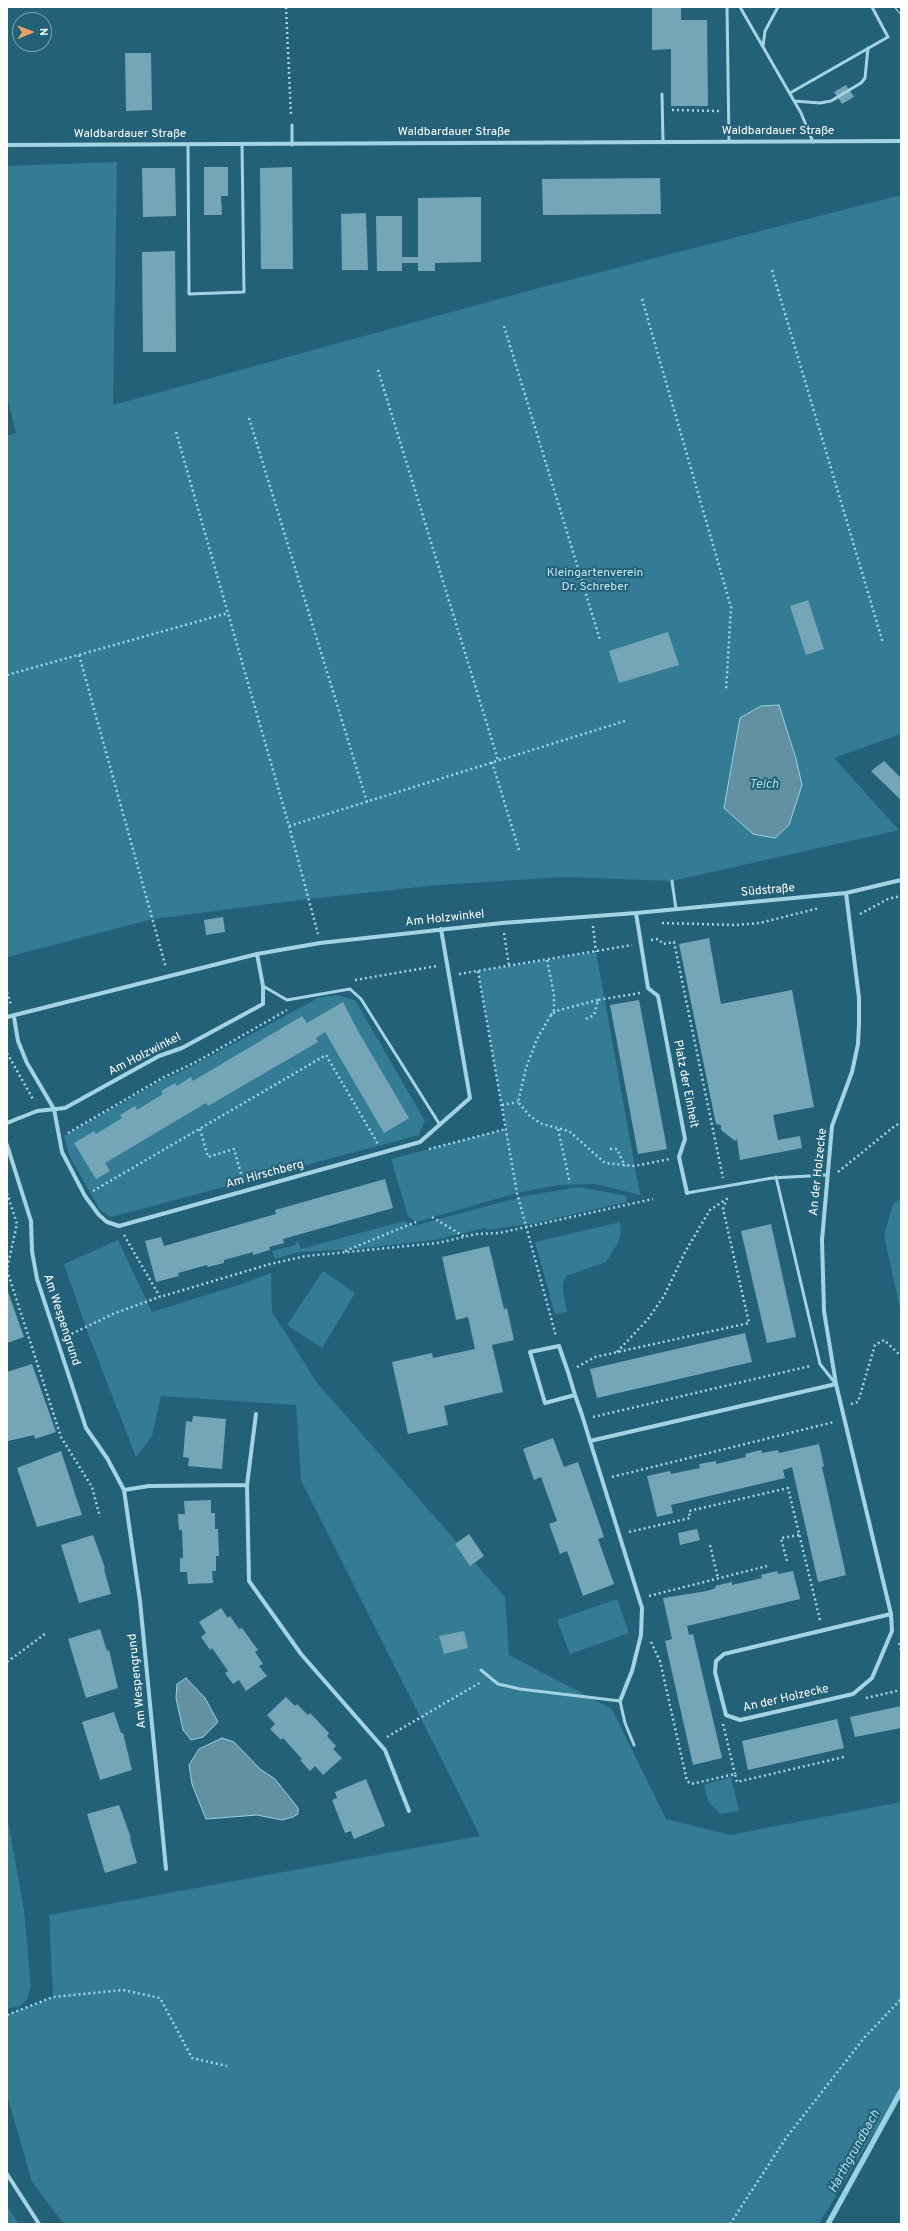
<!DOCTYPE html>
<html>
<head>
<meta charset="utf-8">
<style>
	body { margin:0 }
	#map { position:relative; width:908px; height:2231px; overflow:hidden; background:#236179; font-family:Overpass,sans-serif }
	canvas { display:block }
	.frame { position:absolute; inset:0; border:8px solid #fff; pointer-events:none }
	.north { position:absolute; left:12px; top:12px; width:40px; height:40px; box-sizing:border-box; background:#236179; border:1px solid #7ba0af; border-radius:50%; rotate:89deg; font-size:11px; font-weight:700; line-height:16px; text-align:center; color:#fff }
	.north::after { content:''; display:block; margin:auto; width:14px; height:18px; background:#efa067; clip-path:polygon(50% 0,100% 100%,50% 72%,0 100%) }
</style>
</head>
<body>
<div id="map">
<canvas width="908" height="2231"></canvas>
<div class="frame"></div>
<div class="north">N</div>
</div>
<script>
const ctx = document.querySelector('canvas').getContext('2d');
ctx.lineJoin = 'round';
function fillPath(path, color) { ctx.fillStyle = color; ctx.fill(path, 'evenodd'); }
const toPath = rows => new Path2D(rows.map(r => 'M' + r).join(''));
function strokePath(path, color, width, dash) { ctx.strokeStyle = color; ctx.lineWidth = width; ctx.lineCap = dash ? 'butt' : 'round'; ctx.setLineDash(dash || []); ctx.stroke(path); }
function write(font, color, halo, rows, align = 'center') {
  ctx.font = font + ' Overpass,sans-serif'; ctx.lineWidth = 4; ctx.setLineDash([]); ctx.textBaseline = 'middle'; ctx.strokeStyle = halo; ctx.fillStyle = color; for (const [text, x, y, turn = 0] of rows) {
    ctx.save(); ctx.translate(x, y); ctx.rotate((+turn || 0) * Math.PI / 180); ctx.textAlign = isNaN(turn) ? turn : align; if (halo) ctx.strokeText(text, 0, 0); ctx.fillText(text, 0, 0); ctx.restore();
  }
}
fillPath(toPath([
	[117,162,113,405,550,285,901,195,901,734,834,758,899,830,672,881,564,877,438,885,308,899,153,919,7,957,7,436,16,433,7,396,7,166],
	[596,952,640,1195,595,1184,558,1185,517,1193,416,1222,408,1216,391,1159,506,1129,478,971],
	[336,995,355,1000,425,1121,419,1135,111,1217,100,1210,70,1157,64,1136,166,1078,189,1068,318,998],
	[579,1187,626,1196,627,1202,530,1224,487,1230,485,1228,434,1240,356,1249,299,1252,275,1259,272,1251,296,1245,295,1242,298,1241,301,1249,404,1221,413,1226,525,1196],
	[901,1198,901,1313,884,1235,893,1204],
	[620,1222,621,1232,618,1243,606,1262,566,1276,563,1283,563,1292,567,1312,555,1314,535,1242],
	[118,1240,152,1312,242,1284,271,1273,272,1312,318,1384,505,1597,509,1655,612,1709,666,1819,730,1835,901,1802,901,2088,819,2224,64,2224,32,2182,7,2095,7,2015,53,1997,49,1915,480,1836,301,1480,296,1405,161,1396,152,1436,136,1457,89,1336,64,1264],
	[323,1271,355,1293,322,1348,287,1325],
	[617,1599,629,1633,570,1654,557,1620],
	[731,1777,739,1811,720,1814,708,1801,704,1785],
	[7,1815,24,1910,31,1988,26,2001,19,2007,7,2008],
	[7,2206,19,2224,7,2224]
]), '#337c94');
const water = toPath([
	[779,705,796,759,802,785,789,825,775,838,753,834,724,808,740,718,761,706,779,705],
	[186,1678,205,1698,218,1722,203,1737,191,1740,183,1730,176,1698,177,1684,186,1678],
	[222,1738,234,1742,260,1769,275,1779,298,1808,298,1814,293,1817,282,1820,257,1815,206,1819,192,1784,189,1765,199,1749,222,1738]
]);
fillPath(water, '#6391a2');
strokePath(water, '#98d2e5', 1);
strokePath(toPath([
	[828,2224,901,2091]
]), '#98d2e5', 5.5);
fillPath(toPath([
	[652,7,681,7,681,20,707,20,708,106,671,106,671,49,652,50],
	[125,53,151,53,152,110,126,111],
	[846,85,854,97,842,104,834,92],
	[204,167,228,167,228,196,221,196,222,215,204,215],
	[292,167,293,269,261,269,260,168],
	[142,168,175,168,176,216,143,217],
	[660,178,661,214,543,215,542,179],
	[481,197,481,262,435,263,435,271,418,271,418,263,402,263,402,271,377,271,376,216,402,216,402,257,418,257,418,198],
	[366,213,368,270,342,270,341,214],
	[175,251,176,352,143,352,142,252],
	[808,600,824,649,806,655,790,606],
	[668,632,679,665,619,683,609,651],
	[884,761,901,778,901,800,871,771],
	[223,917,225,932,206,935,204,920],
	[709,938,721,1004,792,990,814,1107,773,1115,778,1140,800,1136,802,1148,740,1160,737,1139,735,1141,721,1130,721,1125,716,1124,679,944],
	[639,1000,667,1149,638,1154,610,1005],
	[343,1002,358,1031,409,1118,384,1133,325,1032,316,1038,318,1042,208,1106,206,1103,105,1163,110,1171,96,1179,74,1143,94,1131,96,1134,114,1123,122,1118,120,1115,135,1106,137,1110,163,1094,161,1091,175,1083,177,1086,191,1077,193,1081,302,1016,307,1023],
	[385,1179,393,1208,283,1239,284,1243,269,1247,270,1250,253,1255,253,1252,224,1260,224,1263,208,1267,207,1265,178,1273,179,1276,156,1282,145,1241,161,1237,164,1246,276,1214,275,1210],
	[771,1224,796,1337,767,1343,741,1231],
	[489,1246,504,1309,507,1308,514,1340,492,1345,503,1392,444,1406,448,1425,408,1434,392,1362,432,1353,433,1358,475,1349,468,1317,456,1320,442,1257],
	[7,1289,24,1337,7,1343],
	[745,1333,752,1362,597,1398,590,1369],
	[32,1364,56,1432,35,1439,34,1435,8,1441,7,1372],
	[193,1416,226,1419,222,1469,188,1466,189,1458,183,1457,186,1421,192,1422],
	[553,1438,564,1467,578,1462,604,1537,598,1539,614,1584,583,1596,567,1551,560,1554,549,1524,557,1521,541,1477,534,1480,523,1449],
	[819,1444,824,1466,822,1467,846,1575,818,1582,792,1467,783,1470,785,1478,671,1505,673,1513,657,1517,647,1476,670,1471,671,1474,700,1468,699,1464,716,1461,716,1464,746,1457,745,1454,761,1450,762,1453,778,1450,779,1453],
	[61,1451,82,1515,37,1527,17,1468],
	[211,1500,211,1513,215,1513,215,1529,218,1529,219,1556,216,1556,216,1571,212,1571,213,1583,188,1584,187,1572,180,1572,180,1558,183,1558,182,1530,179,1530,178,1514,185,1514,184,1501],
	[697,1529,700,1540,680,1545,678,1533],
	[469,1534,484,1556,470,1566,455,1544],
	[93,1535,105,1568,104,1569,111,1594,79,1603,61,1545],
	[777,1571,778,1574,793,1571,800,1599,687,1626,689,1635,693,1634,722,1758,693,1765,665,1641,672,1639,663,1598,707,1591,716,1588,715,1586,732,1582,732,1585,762,1578,761,1575],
	[221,1608,228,1618,230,1616,239,1629,242,1628,258,1650,255,1652,263,1664,259,1666,267,1676,246,1691,239,1680,233,1684,225,1673,228,1671,212,1648,210,1650,201,1637,206,1633,199,1622],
	[100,1629,107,1651,109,1650,118,1688,86,1698,68,1639],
	[464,1631,468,1648,444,1654,439,1636],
	[286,1697,295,1706,297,1704,308,1715,310,1713,329,1733,327,1736,336,1746,333,1749,342,1758,323,1775,315,1766,310,1771,300,1760,302,1759,283,1738,281,1740,270,1729,275,1724,267,1715],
	[901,1706,901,1728,855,1737,850,1717],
	[114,1712,121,1733,123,1733,132,1770,100,1780,82,1722],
	[837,1719,844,1748,748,1770,742,1741],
	[366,1779,385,1826,354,1839,351,1831,345,1833,332,1800,337,1798,335,1792],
	[119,1805,131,1838,130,1838,137,1863,105,1873,87,1814]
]), '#74a6b8');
strokePath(toPath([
	[286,7,291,116],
	[672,110,719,111],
	[772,270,883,643],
	[642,299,731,607,726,691],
	[504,326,600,640],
	[378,370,498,760],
	[249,418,367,802],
	[176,432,289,826,318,934],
	[79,655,166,968],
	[7,675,228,613],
	[492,762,519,850],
	[289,826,625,721],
	[860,914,888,899,901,896],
	[662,923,736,925,760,923,819,908],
	[593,926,596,952],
	[504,933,509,966],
	[651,940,658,939,663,944,674,942,723,1178],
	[547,960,554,994,554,1010,551,1015],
	[478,971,517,1193,556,1336],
	[459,974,632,945],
	[355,980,437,966],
	[7,992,11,1005],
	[598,1000,556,1011,551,1015,537,1039,526,1068,518,1102,530,1116,542,1124,569,1131,605,1163,634,1166,670,1159],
	[586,1019,594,1015,598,1000,640,993],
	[7,1053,34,1101],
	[502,1105,518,1102],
	[200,1129,208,1157,234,1149,243,1181],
	[558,1129,570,1183],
	[68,1133,164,1077,196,1062,287,1010],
	[429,1149,506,1129],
	[610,1149,617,1149,625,1166],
	[838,1172,896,1125,901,1124],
	[93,1191,326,1055,378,1144],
	[7,1193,17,1224,7,1269],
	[432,1217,465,1237],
	[124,1235,160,1297,270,1264,306,1256,438,1243,476,1234,499,1233,653,1199],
	[345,1251,416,1222],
	[7,1270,61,1437,92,1487,100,1517],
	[67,1336,113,1314,159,1297],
	[617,1352,648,1319,664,1296,685,1252,710,1210,725,1200],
	[577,1367,595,1357,749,1323,723,1209,728,1196],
	[851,1404,858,1402,875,1345,884,1340,901,1356],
	[593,1417,810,1366],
	[612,1477,834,1422],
	[629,1532,690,1518,689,1511,788,1488,820,1620],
	[710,1545,718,1578],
	[787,1561,781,1538,799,1535],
	[649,1596,767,1566],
	[651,1642,660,1661,687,1781,691,1784,735,1774,737,1782,844,1757],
	[899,1643,901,1650],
	[7,1662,45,1634],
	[866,1698,901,1690],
	[723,1724,735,1774],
	[387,1737,481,1682],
	[7,2015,53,1997,123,1990,160,1998,192,2058,227,2066],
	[730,2224,786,2138,864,2038,901,1999]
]), '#a4d4e4', 2.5, [2, 3]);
strokePath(toPath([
	[727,7,729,141],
	[740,7,801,113,813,142],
	[763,46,765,31,778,7],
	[790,93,888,37,872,7],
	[662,94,663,142],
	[794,101,820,103,831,101,861,83,865,78,868,48],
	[292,125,292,145],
	[188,145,189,294,244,292,242,144],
	[672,881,676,909],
	[263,986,287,1000,350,989,361,999,440,1125],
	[776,1177,820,1364,835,1383],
	[687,1193,772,1178,827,1175],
	[481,1670,498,1684,520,1689,620,1701,625,1723,634,1745]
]), '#a4d4e4', 3);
strokePath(toPath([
	[7,145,901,141],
	[846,893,859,998,859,1024,858,1044,852,1072,832,1126,822,1240,824,1311,836,1384,891,1614,724,1654,716,1661,715,1672,726,1715,740,1720,853,1694,872,1678,892,1631,891,1614],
	[636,913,648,988,658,996,685,1139,679,1157,687,1193],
	[7,1017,257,954,320,943,502,923,636,913,846,893,901,880],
	[14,1017,18,1041,27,1063,54,1109,62,1152,85,1196,99,1215,107,1222,119,1226,420,1142,470,1098,441,929],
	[7,1123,37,1111,65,1108,159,1056,182,1048,263,1004,263,986,257,954],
	[7,1145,31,1221,32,1251,37,1279,86,1428,107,1458,124,1490,140,1601,166,1869],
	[575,1395,545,1403,530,1352,559,1346,568,1372,575,1395,582,1415,590,1441,642,1608,641,1635,632,1671,620,1701],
	[590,1441,836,1384],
	[247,1485,256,1414],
	[124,1490,149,1486,247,1485,249,1581,301,1654,385,1750,409,1811],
	[7,2174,39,2224]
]), '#a4d4e4', 4);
const rail = toPath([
	[897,7,901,12]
]);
strokePath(rail, '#fff', 4.5);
strokePath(rail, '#236179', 3, [9]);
write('12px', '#fff', '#236179', [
	["Waldbardauer Straße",778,132],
	["Waldbardauer Straße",454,133],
	["Waldbardauer Straße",130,135],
	["Südstraße",768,891,-5],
	["Am Holzwinkel",445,919,-6],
	["Am Holzwinkel",145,1055,-27],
	["Platz der Einheit",685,1084,79],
	["An der Holzecke",819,1172,-84],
	["Am Hirschberg",265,1175,-15],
	["Am Wespengrund",61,1320,72],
	["Am Wespengrund",138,1681,-96],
	["An der Holzecke",786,1699,-13]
]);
write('12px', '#c7e8f3', '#236179', [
	["Kleingartenverein",595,574],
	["Dr. Schreber",595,588]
]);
write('italic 13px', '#afddec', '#236179', [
	["Teich",764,785],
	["Harthgrundbach",855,2152,-61]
]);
</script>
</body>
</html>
